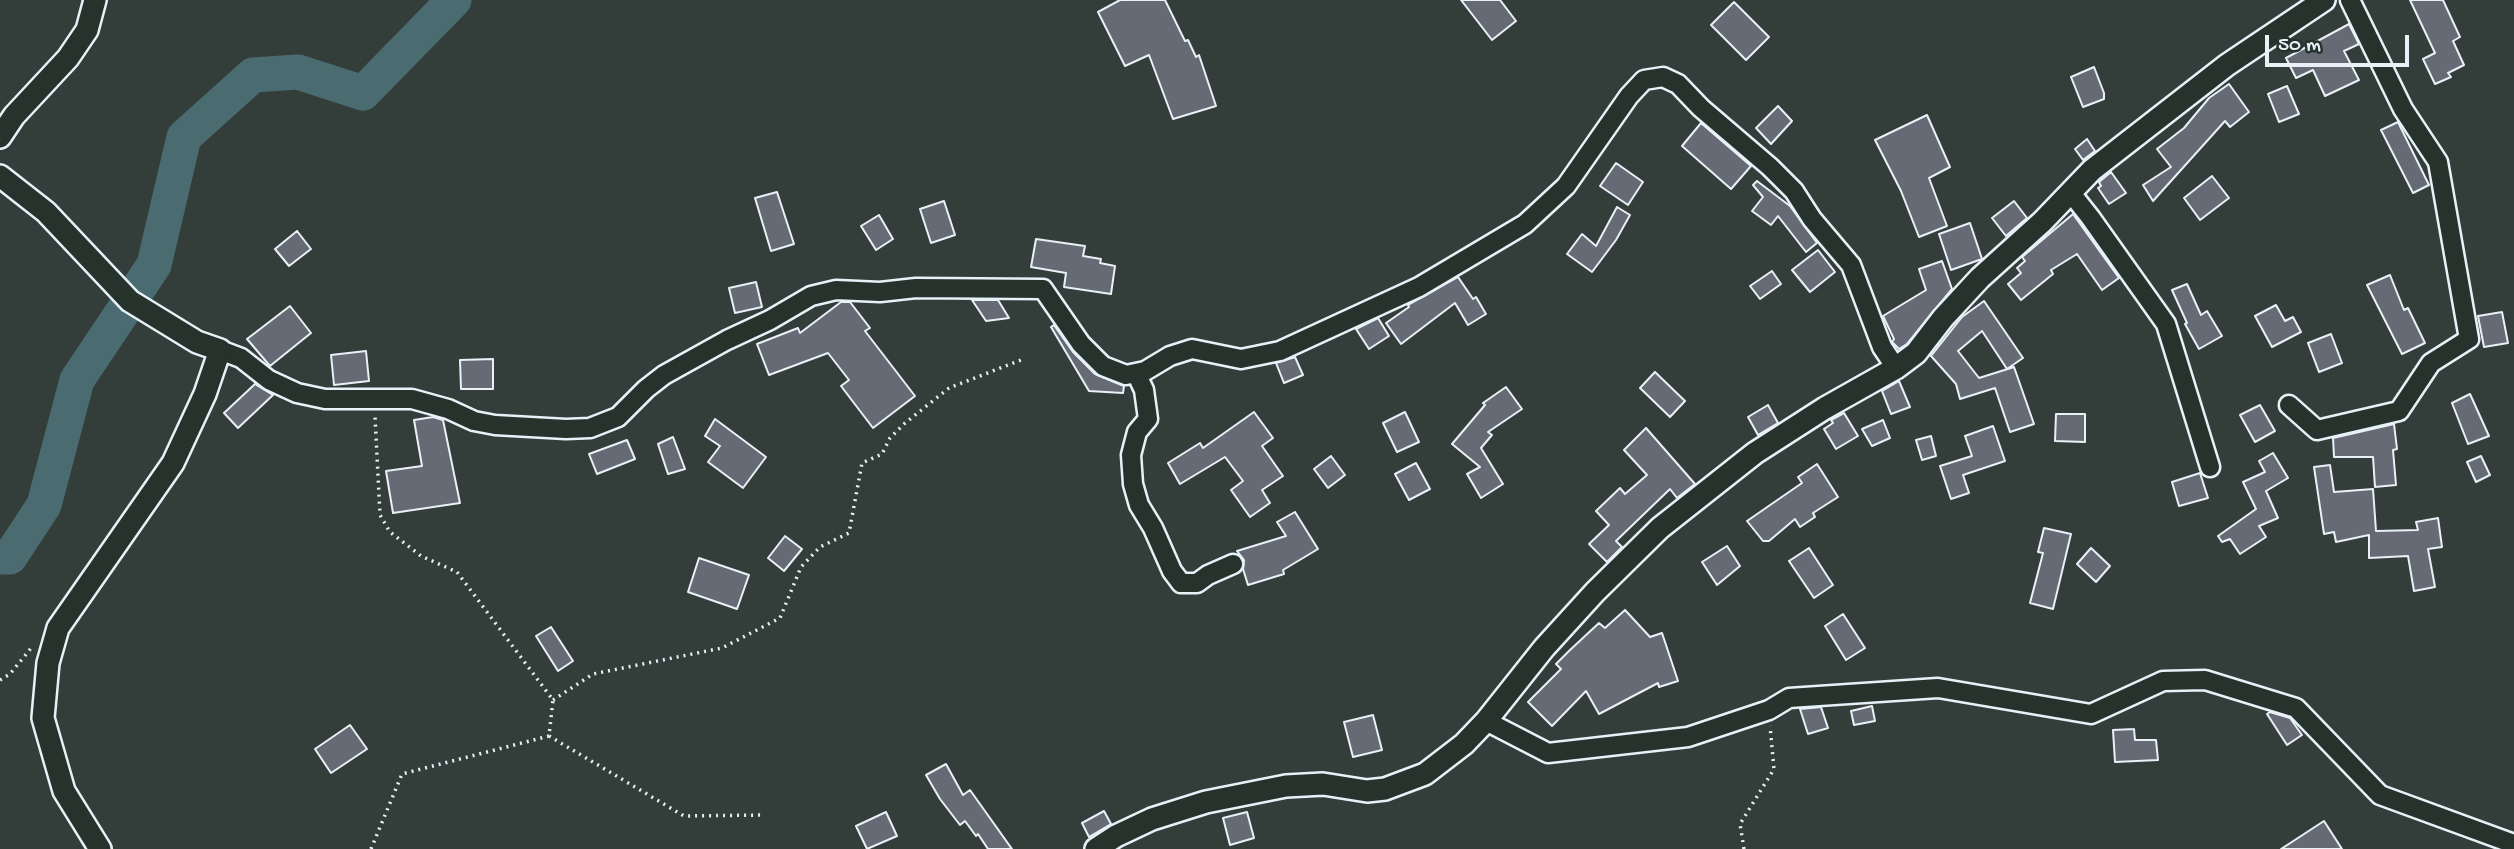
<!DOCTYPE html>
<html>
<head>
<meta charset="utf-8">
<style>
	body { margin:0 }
	#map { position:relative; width:2514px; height:849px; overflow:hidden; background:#333e3b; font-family:"Gochi Hand",sans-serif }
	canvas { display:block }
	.scale { position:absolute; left:2265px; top:35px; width:144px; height:32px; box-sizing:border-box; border:4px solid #e8f1f8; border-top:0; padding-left:9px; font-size:21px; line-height:24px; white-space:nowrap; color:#e8f1f8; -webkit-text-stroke:5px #26332d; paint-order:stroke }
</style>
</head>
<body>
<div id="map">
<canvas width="2514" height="849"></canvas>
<div class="scale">50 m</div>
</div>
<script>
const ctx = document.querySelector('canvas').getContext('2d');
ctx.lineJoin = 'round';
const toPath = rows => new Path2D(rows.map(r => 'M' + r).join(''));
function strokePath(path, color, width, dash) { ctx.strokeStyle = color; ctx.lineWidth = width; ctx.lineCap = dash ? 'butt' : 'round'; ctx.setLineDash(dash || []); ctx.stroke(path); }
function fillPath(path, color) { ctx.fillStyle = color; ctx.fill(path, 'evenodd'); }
strokePath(toPath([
	[0,557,10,557,44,505,77,380,154,265,184,137,253,75,298,72,363,93,454,0]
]), '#4a6c70', 35);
const building = toPath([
	[1120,0,1165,0,1185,41,1188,40,1196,57,1199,55,1216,106,1173,119,1149,55,1125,66,1098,12,1120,0],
	[1461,0,1500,0,1516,21,1492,40,1461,0],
	[2410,0,2443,0,2460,37,2453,41,2464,65,2448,73,2451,77,2435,84,2423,59,2435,53,2410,0],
	[1734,2,1769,37,1746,60,1711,25,1734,2],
	[2349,24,2359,44,2344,51,2359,80,2325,96,2313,70,2296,78,2286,58,2349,24],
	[2094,67,2104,93,2104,99,2083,107,2071,77,2094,67],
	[2229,84,2249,112,2230,127,2225,121,2153,201,2143,185,2171,167,2157,149,2184,128,2209,98,2229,84],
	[2287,86,2299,114,2279,122,2268,94,2287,86],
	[1778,106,1792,121,1771,144,1756,128,1778,106],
	[1927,115,1950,167,1929,178,1947,226,1919,237,1901,191,1875,140,1927,115],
	[2398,122,2429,185,2413,193,2381,130,2398,122],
	[1701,123,1751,166,1731,189,1682,146,1701,123],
	[2087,139,2095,151,2083,160,2075,149,2087,139],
	[1616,163,1643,182,1628,205,1600,186,1616,163],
	[2111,172,2126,193,2109,204,2098,188,2101,186,2099,182,2111,172],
	[2212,176,2229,198,2200,220,2184,198,2212,176],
	[1757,181,1790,206,1817,243,1806,252,1778,216,1771,225,1752,211,1763,197,1753,185,1757,181],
	[777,192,794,244,771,251,755,198,777,192],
	[944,201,955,235,931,243,920,209,944,201],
	[2014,201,2027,218,2006,236,1992,218,2014,201],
	[1617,207,1630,215,1616,240,1592,272,1567,254,1582,234,1596,246,1617,207],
	[2073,214,2119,278,2102,290,2077,254,2051,270,2053,274,2021,300,2008,284,2021,273,2017,268,2025,261,2022,257,2073,214],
	[879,215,893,239,876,250,861,226,879,215],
	[1970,223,1982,259,1951,270,1939,234,1970,223],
	[297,231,311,249,289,266,275,249,297,231],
	[1036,239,1085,246,1083,256,1101,259,1100,263,1115,266,1111,294,1064,287,1066,273,1031,267,1036,239],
	[1818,250,1835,272,1810,292,1792,270,1818,250],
	[1942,261,1952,289,1907,344,1899,349,1892,342,1894,339,1883,316,1926,290,1919,269,1942,261],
	[1772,271,1781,284,1760,299,1750,286,1772,271],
	[2390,275,2404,310,2408,308,2425,343,2402,354,2367,285,2390,275],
	[1458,277,1473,299,1476,297,1486,314,1468,325,1455,303,1401,344,1386,323,1409,307,1408,305,1458,277],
	[756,282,762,307,735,313,729,288,756,282],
	[2187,284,2201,315,2207,311,2222,336,2199,349,2185,324,2187,323,2172,290,2187,284],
	[972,300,998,300,1009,318,986,321,972,300],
	[1984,301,2023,358,2007,369,1982,331,1958,351,1979,378,2014,367,2034,424,2010,432,1995,388,1960,399,1956,384,1931,356,1962,317,1984,301],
	[841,302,850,302,870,328,865,331,915,396,873,428,841,386,849,380,828,353,769,375,757,344,798,328,800,333,841,302],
	[2276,305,2285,321,2293,317,2301,332,2272,347,2255,316,2276,305],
	[290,306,311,333,270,366,247,339,290,306],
	[2502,312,2508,343,2484,347,2478,316,2502,312],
	[1378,318,1389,336,1369,349,1356,329,1378,318],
	[1054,325,1073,352,1095,374,1124,386,1123,393,1089,391,1051,327,1054,325],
	[2331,334,2342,363,2319,372,2308,343,2331,334],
	[366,351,369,381,334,385,331,355,366,351],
	[1295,357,1303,375,1284,383,1276,363,1295,357],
	[493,359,493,389,461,389,460,360,493,359],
	[1655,372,1685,401,1670,417,1640,388,1655,372],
	[1899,381,1910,407,1891,414,1882,391,1899,381],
	[255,384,273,395,238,428,224,413,255,384],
	[1506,387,1522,409,1488,432,1492,435,1481,448,1503,484,1481,498,1467,474,1480,467,1452,444,1485,405,1483,403,1506,387],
	[2470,394,2489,436,2468,444,2452,403,2470,394],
	[1768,405,1778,423,1758,435,1748,417,1768,405],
	[2260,405,2275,431,2255,442,2240,415,2260,405],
	[1254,412,1273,438,1262,446,1283,476,1262,490,1270,503,1250,517,1231,490,1243,481,1225,457,1180,484,1168,463,1200,443,1203,448,1254,412],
	[1405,412,1419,442,1397,452,1383,423,1405,412],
	[1844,413,1858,436,1836,449,1824,429,1833,423,1831,420,1844,413],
	[2056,414,2085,414,2085,442,2055,441,2056,414],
	[433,417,443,420,460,503,393,513,386,471,422,466,414,420,433,417],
	[715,419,766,457,743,488,708,462,720,446,705,436,715,419],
	[1883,420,1890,438,1872,446,1862,429,1883,420],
	[2394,424,2397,449,2393,450,2396,485,2375,487,2373,457,2334,457,2333,438,2394,424],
	[1993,426,2005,461,1963,475,1969,493,1951,499,1940,466,1972,456,1965,436,1993,426],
	[1646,428,1695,484,1677,498,1670,489,1616,541,1622,547,1607,562,1589,544,1609,525,1596,511,1620,488,1625,494,1647,475,1624,450,1646,428],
	[1931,436,1936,456,1922,460,1916,440,1931,436],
	[673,437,685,469,668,474,658,444,673,437],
	[627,440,635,459,597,474,589,454,627,440],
	[2273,453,2288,478,2266,491,2278,518,2259,526,2266,537,2240,554,2230,539,2222,542,2218,536,2256,509,2243,482,2265,472,2259,461,2273,453],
	[1331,456,1345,475,1328,488,1314,469,1331,456],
	[2481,456,2490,475,2476,482,2467,462,2481,456],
	[1416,463,1430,489,1409,500,1395,474,1416,463],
	[1817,464,1838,497,1813,513,1815,517,1800,527,1795,519,1769,541,1763,541,1747,521,1802,483,1798,477,1817,464],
	[2330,465,2334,492,2373,489,2376,531,2418,530,2416,522,2438,518,2442,547,2428,549,2435,587,2414,591,2408,556,2369,558,2369,535,2336,542,2334,532,2324,534,2314,467,2330,465],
	[2200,473,2208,498,2179,506,2172,482,2200,473],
	[1295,512,1318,549,1283,570,1284,574,1248,585,1243,569,1244,560,1237,551,1286,536,1277,522,1295,512],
	[2044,528,2071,534,2053,609,2030,603,2043,553,2038,552,2044,528],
	[785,536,802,549,784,571,768,558,785,536],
	[1727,546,1740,566,1717,585,1702,562,1727,546],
	[1809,548,1833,585,1814,598,1789,561,1809,548],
	[2091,548,2110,566,2096,582,2077,564,2091,548],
	[699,558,749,575,737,609,688,592,699,558],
	[1625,610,1650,637,1662,633,1678,681,1659,687,1658,683,1599,714,1586,691,1552,726,1528,702,1561,669,1556,664,1570,650,1599,623,1605,628,1625,610],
	[1843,614,1865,648,1846,660,1825,626,1843,614],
	[551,627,573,661,558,671,536,636,551,627],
	[1872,706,1875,721,1854,725,1851,711,1872,706],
	[1821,707,1828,728,1808,734,1800,709,1821,707],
	[2270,712,2290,718,2302,735,2287,745,2267,714,2270,712],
	[1373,715,1382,750,1353,757,1344,722,1373,715],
	[350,725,367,749,331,773,315,749,350,725],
	[2134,729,2135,740,2156,740,2158,760,2115,762,2113,730,2134,729],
	[946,764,963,795,970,790,1012,849,988,849,978,834,976,836,965,821,960,825,940,799,926,775,946,764],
	[1104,811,1111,824,1089,837,1082,823,1104,811],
	[886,812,897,836,867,849,856,826,886,812],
	[1247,812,1254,838,1230,845,1223,818,1247,812],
	[2324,821,2342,849,2281,849,2324,821]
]);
fillPath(building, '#656a74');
strokePath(building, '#e8f1f8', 2);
const minor = toPath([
	[2071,193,2090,217,2166,324,2210,467],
	[220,350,241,358,269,380,297,393,325,399,412,399,448,409,474,421,495,425,566,429,590,428,618,417,646,389,664,375,727,340,770,320,811,296,836,290,880,292,916,288,1043,289,1081,344,1103,366,1126,375,1145,371,1170,356,1192,349,1241,359,1280,351,1419,287,1525,224,1566,186,1629,96,1644,80,1663,77,1678,84,1701,108,1770,167,1794,191,1812,219,1851,265,1882,347,1896,368],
	[1136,373,1144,390,1148,419,1137,432,1131,455,1133,484,1139,505,1153,528,1172,571,1181,583,1197,583,1208,575,1233,564],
	[2289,405,2317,430,2399,411,2431,363,2469,339,2438,162,2403,109,2350,0],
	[1486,721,1548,753,1688,737,1769,710,1789,698,1938,688,2091,714,2163,681,2205,680,2296,708,2380,795,2514,844]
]);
const tertiary = toPath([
	[0,137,14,116,68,58,87,30,95,0],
	[0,176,46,212,130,301,197,342,220,350,205,394,173,463,58,628,48,663,43,718,64,791,100,849],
	[1096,849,1116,836,1152,819,1206,802,1286,786,1323,784,1367,791,1385,789,1425,774,1464,744,1486,721,1544,648,1595,592,1660,528,1755,453,1825,408,1896,368,1916,353,1943,318,1980,278,2042,222,2092,170,2227,65,2324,0]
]);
strokePath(minor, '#e8f1f8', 23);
strokePath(tertiary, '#e8f1f8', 26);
strokePath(toPath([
	[0,680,10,674,32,647],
	[553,700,593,674,722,648,780,618,801,567,820,547,849,533,862,463,882,454,890,438,904,424,949,388,1021,360],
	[549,736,684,816,763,815],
	[371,849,402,774,549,736,553,700,457,572,421,556,390,532,380,515,375,416],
	[1744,849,1740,824,1774,769,1770,726]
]), '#e8f1f8', 3.5, [2, 5]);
strokePath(minor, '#26332d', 18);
strokePath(tertiary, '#26332d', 21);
</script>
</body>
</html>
